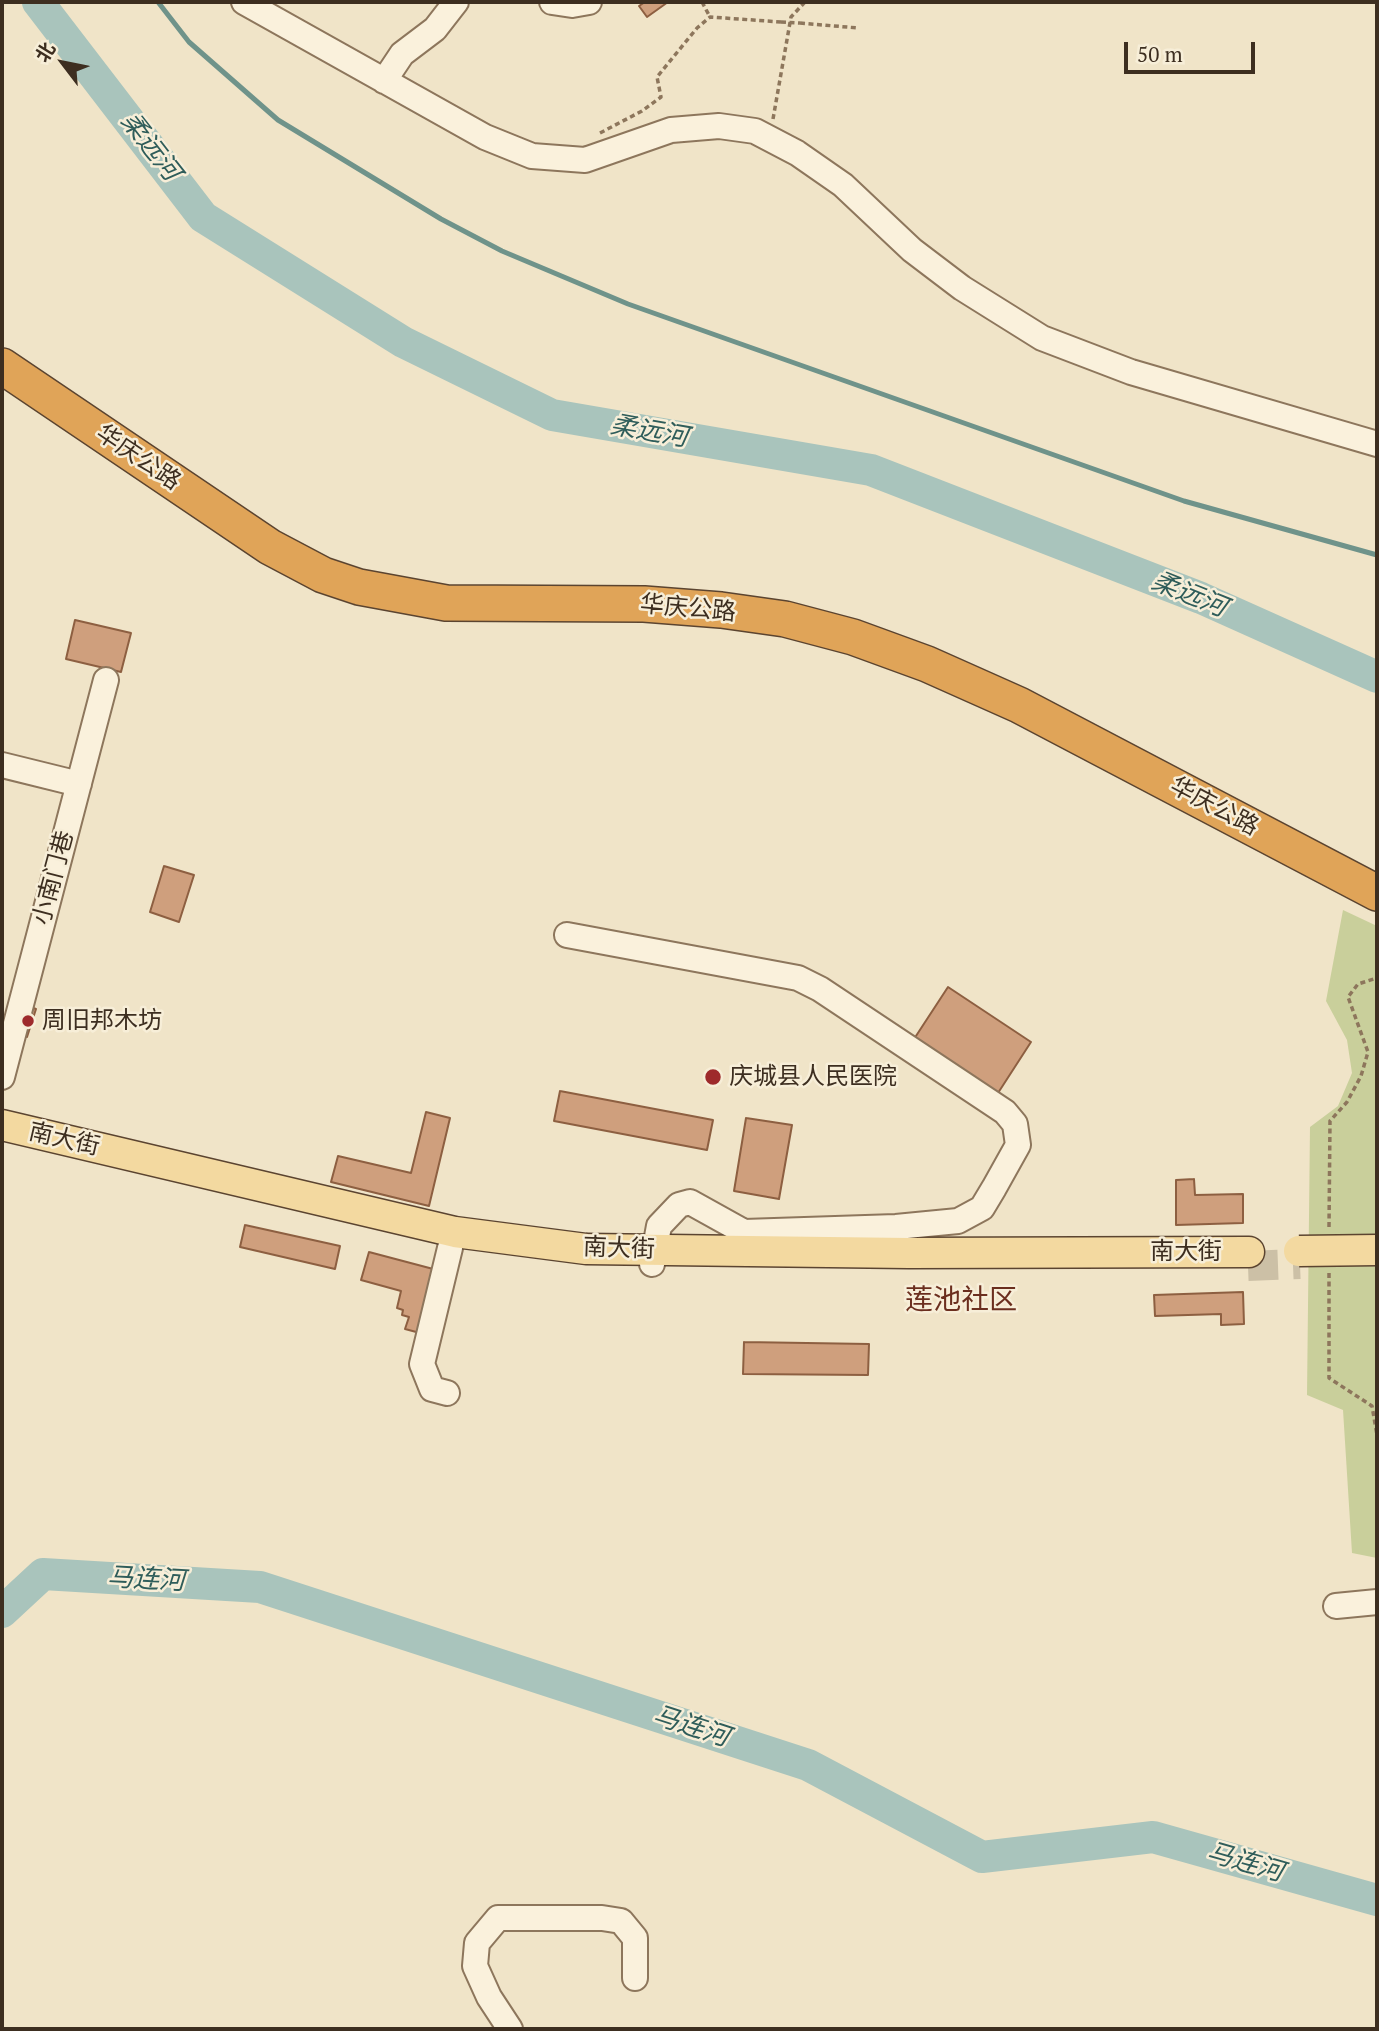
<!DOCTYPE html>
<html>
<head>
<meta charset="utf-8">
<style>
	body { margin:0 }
	#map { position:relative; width:1379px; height:2031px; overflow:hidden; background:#f0e4c8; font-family:"PT Serif","Noto Sans SC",serif }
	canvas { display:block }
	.frame { position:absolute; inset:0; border:4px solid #3d2e20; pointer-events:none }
	.north { position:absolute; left:28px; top:28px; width:70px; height:70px; -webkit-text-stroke:5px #f7eed8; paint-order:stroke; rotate:302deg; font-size:19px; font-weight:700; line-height:28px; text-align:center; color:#3d2e20 }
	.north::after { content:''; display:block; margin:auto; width:24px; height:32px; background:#3d2e20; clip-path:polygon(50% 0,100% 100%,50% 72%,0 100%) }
	.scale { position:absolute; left:1124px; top:42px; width:131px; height:32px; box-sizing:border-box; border:4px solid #3d2e20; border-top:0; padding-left:9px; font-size:21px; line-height:24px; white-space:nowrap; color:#3d2e20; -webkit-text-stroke:5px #f7eed8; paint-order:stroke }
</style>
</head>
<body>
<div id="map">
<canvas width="1379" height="2031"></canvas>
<div class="frame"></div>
<div class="north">北</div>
<div class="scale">50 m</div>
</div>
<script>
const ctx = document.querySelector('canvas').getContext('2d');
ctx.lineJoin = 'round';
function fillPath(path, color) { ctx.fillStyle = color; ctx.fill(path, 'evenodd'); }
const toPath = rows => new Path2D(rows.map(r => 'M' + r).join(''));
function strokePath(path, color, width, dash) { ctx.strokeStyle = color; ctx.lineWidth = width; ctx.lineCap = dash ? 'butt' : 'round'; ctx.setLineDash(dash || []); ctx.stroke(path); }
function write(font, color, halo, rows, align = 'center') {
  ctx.font = font + ' "PT Serif","Noto Sans SC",serif'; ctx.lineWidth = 5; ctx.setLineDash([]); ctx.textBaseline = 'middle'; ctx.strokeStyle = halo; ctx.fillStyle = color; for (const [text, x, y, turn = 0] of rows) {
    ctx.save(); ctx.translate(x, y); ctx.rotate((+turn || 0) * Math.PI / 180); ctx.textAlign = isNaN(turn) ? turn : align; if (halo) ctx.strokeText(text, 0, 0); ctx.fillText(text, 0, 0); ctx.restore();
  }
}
fillPath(toPath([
	[1343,910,1377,926,1377,1558,1352,1553,1343,1410,1307,1395,1310,1127,1338,1106,1352,1073,1347,1040,1326,1001]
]), '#c9cf9b');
strokePath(toPath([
	[158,2,189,42,278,120,441,219,502,251,628,304,1184,501,1377,555]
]), '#6f938a', 5);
strokePath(toPath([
	[38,2,203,217,403,342,552,415,871,470,1201,598,1377,677],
	[2,1612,43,1574,260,1587,808,1765,982,1857,1153,1837,1377,1900]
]), '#a9c4bc', 32);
const building = toPath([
	[645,2,668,2,647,17,639,6,645,2],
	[75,620,131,633,121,672,66,659,75,620],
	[164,866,194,875,179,922,150,912,164,866],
	[948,987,1031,1042,998,1093,914,1039,948,987],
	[28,1006,36,1009,27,1037,19,1034,28,1006],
	[560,1091,713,1120,707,1150,554,1121,560,1091],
	[426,1112,450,1118,429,1206,331,1182,338,1156,411,1173,426,1112],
	[746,1118,792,1125,779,1199,734,1191,746,1118],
	[1194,1179,1195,1195,1243,1194,1243,1223,1176,1225,1176,1180,1194,1179],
	[245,1225,340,1246,335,1269,240,1247,245,1225],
	[369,1252,437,1270,420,1333,405,1329,409,1317,402,1315,403,1310,397,1308,401,1291,361,1280,369,1252],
	[1243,1292,1244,1324,1221,1325,1221,1314,1155,1316,1154,1295,1243,1292],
	[744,1342,869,1344,868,1375,743,1374,744,1342]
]);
fillPath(building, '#cf9f7d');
strokePath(building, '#8d5f41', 2);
strokePath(toPath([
	[1248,1266,1300,1264]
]), '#ccc0a6', 30, [30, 15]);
const minor = toPath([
	[244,2,485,137,532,156,585,160,671,130,719,126,755,131,797,153,843,185,912,250,962,288,1042,338,1131,372,1377,444],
	[552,2,572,5,589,2],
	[384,81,402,54,435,29,456,2],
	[2,765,79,784],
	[567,935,798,978,820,989,1005,1112,1015,1124,1018,1145,994,1188,982,1208,958,1221,896,1227,744,1232,690,1202,679,1205,659,1226,652,1264],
	[2,1077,106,680],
	[447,1393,432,1389,422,1364,450,1248],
	[1336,1606,1377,1602],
	[510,2029,489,1997,475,1966,477,1943,498,1918,602,1918,621,1921,635,1938,635,1978]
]);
const major = toPath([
	[2,1125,455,1232,586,1249,909,1253,1249,1252]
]);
const highway = toPath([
	[2,366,270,547,323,575,359,587,446,603,644,604,721,610,785,619,853,637,927,664,1019,705,1377,893]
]);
strokePath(minor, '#8d765c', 28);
strokePath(major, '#5b4430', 33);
strokePath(highway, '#5b4430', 38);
strokePath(toPath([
	[702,2,710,17],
	[800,23,858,28],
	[773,119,791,17,805,2],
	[600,133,642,111,661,97,657,77,697,28,710,17,781,22],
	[1329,1227,1330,1121,1347,1102,1361,1076,1368,1052,1348,997,1358,984,1377,978],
	[1329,1273,1329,1378,1372,1406,1377,1435]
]), '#8d765c', 3.5, [5, 3.5]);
strokePath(minor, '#faf1dc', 24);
strokePath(major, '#f3d9a0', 30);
strokePath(highway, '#e0a458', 35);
const majorBridge = toPath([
	[1299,1251,1377,1250]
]);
strokePath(majorBridge, '#5b4430', 33, []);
strokePath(toPath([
	[781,22,800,23]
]), '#8d765c', 3.5, [5, 3.5]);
strokePath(majorBridge, '#f3d9a0', 30);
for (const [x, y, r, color] of [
	[28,1021,7,"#9e2a2b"],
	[713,1077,9,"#9e2a2b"]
]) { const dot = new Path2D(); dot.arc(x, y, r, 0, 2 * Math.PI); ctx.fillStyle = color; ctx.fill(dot); strokePath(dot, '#f7eed8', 2.5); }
write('24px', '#3d2e20', '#f7eed8', [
	["华庆公路",138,458,34],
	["华庆公路",688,609,5],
	["华庆公路",1214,807,28],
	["小南门巷",54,878,-75],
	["南大街",64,1140,13],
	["南大街",619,1249,2],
	["南大街",1186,1252]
]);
write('24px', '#3d2e20', '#f7eed8', [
	["周旧邦木坊",42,1021],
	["庆城县人民医院",729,1077]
], 'left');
write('italic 26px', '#2f5d5a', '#f7eed8', [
	["柔远河",150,147,52],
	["柔远河",649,432,10],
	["柔远河",1189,595,22],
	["马连河",146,1580,3],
	["马连河",691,1727,18],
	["马连河",1245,1863,16]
]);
write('28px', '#6b2e1e', '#f7eed8', [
	["莲池社区",961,1301]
]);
</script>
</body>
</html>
